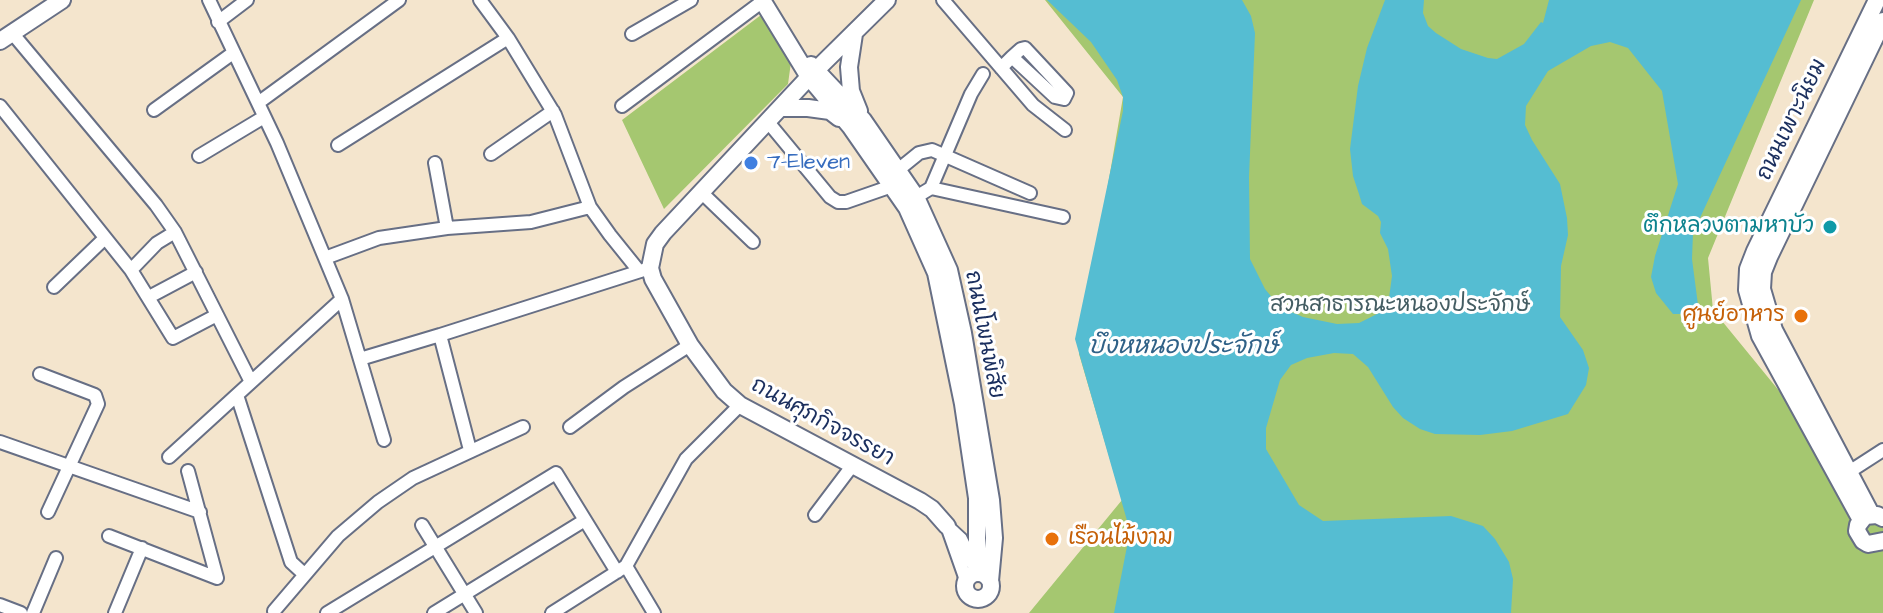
<!DOCTYPE html>
<html>
<head>
<meta charset="utf-8">
<style>
	body { margin:0 }
	canvas { display:block; background:#f4e5cd }
</style>
</head>
<body>
<canvas width="1883" height="613"></canvas>
<script>
const ctx = document.querySelector('canvas').getContext('2d');
ctx.lineJoin = 'round';
function fillPath(path, color) { ctx.fillStyle = color; ctx.fill(path, 'evenodd'); }
const toPath = rows => new Path2D(rows.map(r => 'M' + r).join(''));
function strokePath(path, color, width, dash) { ctx.strokeStyle = color; ctx.lineWidth = width; ctx.lineCap = dash ? 'butt' : 'round'; ctx.setLineDash(dash || []); ctx.stroke(path); }
function write(font, color, halo, rows, align = 'center') {
  ctx.font = font + ' "Architects Daughter","Playpen Sans Thai",sans-serif'; ctx.lineWidth = 6; ctx.setLineDash([]); ctx.textBaseline = 'middle'; ctx.strokeStyle = halo; ctx.fillStyle = color; for (const [text, x, y, turn = 0] of rows) {
    ctx.save(); ctx.translate(x, y); ctx.rotate((+turn || 0) * Math.PI / 180); ctx.textAlign = isNaN(turn) ? turn : align; if (halo) ctx.strokeText(text, 0, 0); ctx.fillText(text, 0, 0); ctx.restore();
  }
}
fillPath(toPath([
	[1045,0,1814,0,1708,258,1713,310,1883,518,1883,613,1029,613,1122,500,1079,354,1123,97],
	[761,15,791,62,788,84,664,209,622,120]
]), '#a5c770');
fillPath(toPath([
	[1047,0,1242,0,1251,16,1255,33,1249,177,1250,259,1265,289,1280,307,1303,317,1337,324,1359,323,1379,313,1389,298,1392,276,1388,249,1380,233,1381,222,1378,216,1362,204,1359,194,1353,176,1350,149,1358,86,1367,48,1385,0,1424,0,1423,13,1428,26,1436,33,1461,49,1488,58,1497,59,1524,44,1541,22,1543,23,1549,0,1801,0,1693,233,1692,259,1698,305,1688,314,1673,314,1656,293,1651,277,1655,256,1678,184,1662,91,1628,48,1610,42,1591,46,1548,71,1526,106,1525,125,1532,140,1560,184,1567,218,1568,235,1561,266,1560,317,1583,350,1589,368,1586,385,1568,414,1512,431,1480,435,1435,434,1420,429,1403,418,1393,407,1368,367,1353,354,1334,353,1307,358,1291,365,1280,380,1266,428,1266,449,1299,505,1323,521,1451,516,1483,526,1495,539,1509,562,1513,579,1511,613,1114,613,1130,531,1075,339,1123,111,1123,97,1117,80,1091,42]
]), '#55bdd2');
const street = toPath([
	[209,0,277,143,342,299,384,440],
	[943,0,1033,105,1065,130],
	[218,22,247,0],
	[13,34,156,205,175,232,251,382],
	[632,34,691,0],
	[1001,68,1012,57,1021,49,1025,48,1067,93,1064,99,1055,97,1012,57],
	[258,103,399,0],
	[0,106,131,270,173,338,217,315],
	[622,106,763,1],
	[154,110,233,53],
	[768,122,830,197,838,202,846,202,892,186],
	[338,145,508,38],
	[491,154,553,111],
	[199,156,264,117],
	[435,163,447,228],
	[898,170,919,153,932,150,1030,193],
	[931,188,971,94,983,74],
	[701,192,753,242],
	[916,197,931,188,1063,217],
	[590,207,610,235,639,271],
	[325,258,379,238,447,228,531,222,590,207,555,115,508,38,480,0],
	[131,270,157,243,175,232],
	[54,287,105,238],
	[149,297,196,272],
	[440,335,650,268],
	[360,359,440,335,470,450],
	[40,374,95,395,98,404,48,512],
	[237,395,291,562,304,574],
	[570,427,624,387,690,345],
	[0,442,200,512],
	[169,457,342,299],
	[1849,472,1883,450],
	[815,515,852,466],
	[422,525,476,613],
	[947,526,966,580],
	[947,526,961,539,976,570],
	[109,536,217,578,188,471],
	[626,566,654,613],
	[0,605,21,613],
	[274,611,338,536,378,502,413,478,523,427],
	[33,613,56,558],
	[115,613,142,548],
	[327,613,556,473,617,572],
	[434,613,585,520],
	[552,613,626,566,686,459,740,405]
]);
const secondary = toPath([
	[762,0,809,77,850,126,907,208,936,273,963,404,977,498,977,573],
	[887,0,809,77,663,233,655,244,650,268,653,279,690,345,724,391,740,405,920,501,932,509,947,526],
	[854,34,849,67,851,91,859,111],
	[0,41,62,0],
	[811,65,863,120,916,197,949,270,963,333,991,500,994,538,990,581],
	[781,108,808,108,830,111,839,118],
	[1871,514,1774,330,1762,289,1763,272,1769,257,1883,21],
	[1883,518,1877,515,1865,516,1858,525,1857,531,1863,541,1868,544,1883,541],
	[1861,520,1760,336,1747,290,1748,269,1755,251,1877,0],
	'965 586a13 13 0 1 1 26 0a13 13 0 1 1-26 0Z'
]);
strokePath(street, '#676f85', 16);
strokePath(secondary, '#676f85', 20);
strokePath(street, '#fff', 12);
strokePath(secondary, '#fff', 16);
for (const [x, y, r, color] of [
	[751,163,8,"#3f7fe0"],
	[1830,227,8,"#0f9aa8"],
	[1801,316,8,"#e8710a"],
	[1052,539,8,"#e8710a"]
]) { const dot = new Path2D(); dot.arc(x, y, r, 0, 2 * Math.PI); ctx.fillStyle = color; ctx.fill(dot); strokePath(dot, '#fff', 3); }
write('22px', '#1b2f5e', '#fff', [
	["ถนนเพาะนิยม",1793,120,-64],
	["ถนนโพนพิสัย",983,335,79],
	["ถนนศุภกิจจรรยา",822,423,29]
]);
write('22px', '#366cbe', '#fff', [
	["7-Eleven",767,163]
], 'left');
write('22px', '#0d838f', '#fff', [
	["ตึกหลวงตามหาบัว",1814,227]
], 'right');
write('22px', '#445d63', '#fff', [
	["สวนสาธารณะหนองประจักษ์",1400,306]
]);
write('22px', '#c56008', '#fff', [
	["ศูนย์อาหาร",1785,316],
	["เรือนไม้งาม",1068,539,"left"]
], 'right');
write('italic 24px', '#2f6187', '#fff', [
	["บึงหหนองประจักษ์",1183,348]
]);
</script>
</body>
</html>
